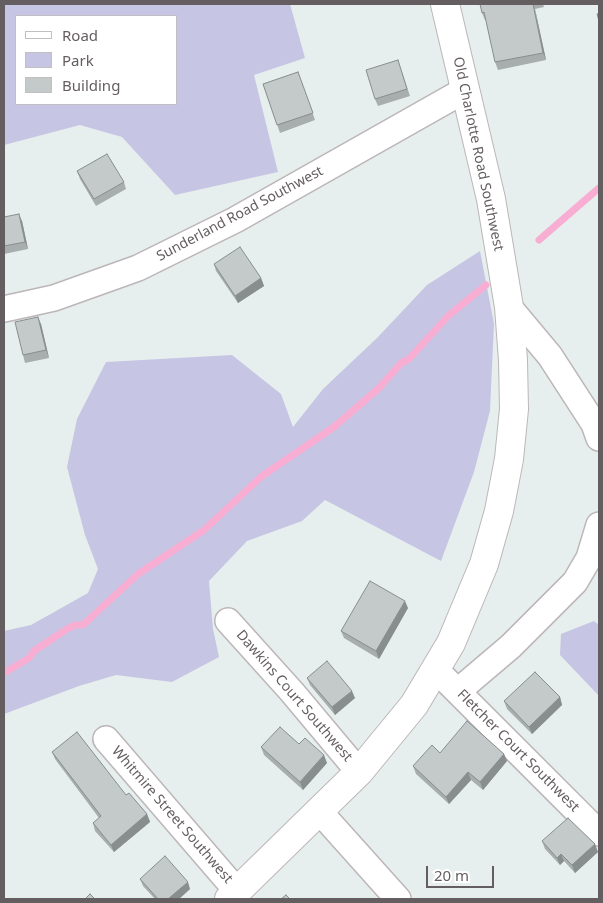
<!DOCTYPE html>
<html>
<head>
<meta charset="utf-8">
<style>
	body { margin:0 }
	#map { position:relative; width:603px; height:903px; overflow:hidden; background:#e6efed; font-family:"Noto Sans",sans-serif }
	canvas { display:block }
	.frame { position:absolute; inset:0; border:5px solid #655e61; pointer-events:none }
	.legend { position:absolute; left:15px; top:15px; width:162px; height:90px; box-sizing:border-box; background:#fff; border:1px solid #c1bfc0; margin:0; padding:6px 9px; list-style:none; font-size:15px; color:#655e61 }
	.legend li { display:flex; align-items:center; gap:10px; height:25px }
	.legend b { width:25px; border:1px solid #c1bfc0 }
	.scale { position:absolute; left:426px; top:866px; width:68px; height:22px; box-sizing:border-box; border:2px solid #655e61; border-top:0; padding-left:6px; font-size:15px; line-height:18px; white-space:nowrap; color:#655e61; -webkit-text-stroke:4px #fff; paint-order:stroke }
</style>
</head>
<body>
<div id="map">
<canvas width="603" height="903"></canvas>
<div class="frame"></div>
<ul class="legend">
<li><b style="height:6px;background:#fff"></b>Road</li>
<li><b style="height:14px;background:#c7c5e4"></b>Park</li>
<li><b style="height:14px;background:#c3cac9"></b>Building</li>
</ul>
<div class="scale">20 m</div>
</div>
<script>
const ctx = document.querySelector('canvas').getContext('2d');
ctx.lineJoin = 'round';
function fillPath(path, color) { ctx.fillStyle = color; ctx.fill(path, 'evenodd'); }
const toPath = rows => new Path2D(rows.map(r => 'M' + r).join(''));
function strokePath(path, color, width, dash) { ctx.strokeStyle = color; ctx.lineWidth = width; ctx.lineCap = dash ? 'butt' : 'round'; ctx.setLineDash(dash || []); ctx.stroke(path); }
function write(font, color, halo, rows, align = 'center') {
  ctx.font = font + ' "Noto Sans",sans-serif'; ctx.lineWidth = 4; ctx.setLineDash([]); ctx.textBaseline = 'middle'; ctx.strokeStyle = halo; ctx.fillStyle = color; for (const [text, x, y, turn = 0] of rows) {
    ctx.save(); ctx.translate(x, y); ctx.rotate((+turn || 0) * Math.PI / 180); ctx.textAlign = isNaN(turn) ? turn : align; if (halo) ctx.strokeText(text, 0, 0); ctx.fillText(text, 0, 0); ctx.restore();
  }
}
fillPath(toPath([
	[4,4,290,4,305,58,254,75,278,172,175,195,122,137,80,125,4,145],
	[16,16,176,16,176,104,16,104],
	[480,251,494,324,490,411,474,472,441,561,325,500,302,521,247,541,209,581,213,629,219,657,172,682,116,675,79,686,4,714,4,631,31,625,88,593,98,569,85,535,67,467,77,419,106,362,232,355,281,394,293,427,323,389,377,338,427,285],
	[594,621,599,625,599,696,560,655,561,634]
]), '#c7c5e4');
strokePath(toPath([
	[539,240,599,188],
	[4,673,29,658,34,651,67,629,75,625,83,625,138,574,204,530,262,476,334,427,379,388,401,363,409,359,448,316,486,285]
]), '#f8add2', 7);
const minor = toPath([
	[509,307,550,356,594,424,599,438],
	[4,309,54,298,138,268,235,220,465,90],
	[228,621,292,692,359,772],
	[436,670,599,833],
	[458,691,511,646,575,582,589,558,599,525],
	[106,739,237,891],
	[320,812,398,899]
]);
const tertiary = toPath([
	[229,899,359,772,414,705,451,643,484,564,499,511,509,459,514,409,513,360,509,307,491,199,445,4]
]);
strokePath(minor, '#bcb6b8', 28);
strokePath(tertiary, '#bcb6b8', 30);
strokePath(minor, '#fff', 25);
strokePath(tertiary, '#fff', 28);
fillPath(toPath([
	[480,4,543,4,544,7,535,9,546,60,498,70,495,62,486,20,485,20,482,13],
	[398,60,410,96,378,106,375,99],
	[298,72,315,120,280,133,263,84],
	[77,171,124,182,126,189,96,206,80,179],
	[4,217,22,221,28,249,4,254],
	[214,264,261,278,264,286,238,303,216,271],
	[41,324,49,358,25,363,23,355],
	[408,608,379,659,344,638,341,631],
	[307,678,355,698,335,715,310,685],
	[560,697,562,705,532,734,507,709,504,701],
	[299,744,327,763,303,790,264,755,261,747],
	[52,752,126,795,147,814,150,822,114,852,95,831,93,823,99,818,55,759],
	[440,753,504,754,507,761,483,790,471,780,449,804,416,774,413,766],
	[542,841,598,852,575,873,564,861,560,865,545,849],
	[140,879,190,889,179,899,155,899,143,886]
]), '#a8aead');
fillPath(toPath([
	[534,4,535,9,546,60,543,53],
	[19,214,22,221,28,249,25,242],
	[261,278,264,286,238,303,235,296],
	[38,317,41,324,49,358,46,350],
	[405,601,408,608,379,659,376,651],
	[352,691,355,698,335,715,332,707],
	[560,697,562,705,532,734,529,727],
	[504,754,507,761,483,790,480,782],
	[324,755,327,763,303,790,300,782],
	[468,772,471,780,449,804,446,797],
	[147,814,150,822,114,852,111,845],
	[595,844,598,852,575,873,572,865],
	[561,854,564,861,560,865,557,858],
	[188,882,190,889,179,899,168,899]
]), '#888d8d');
const building = toPath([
	[480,4,533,4,543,53,495,62,484,12,482,13,480,4],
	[599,13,599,21,597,14,599,13],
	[398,60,407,89,375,99,366,70,398,60],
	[298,72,313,113,277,125,263,84,298,72],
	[107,154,124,182,94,199,77,171,107,154],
	[19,214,25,242,4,246,4,217,19,214],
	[240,247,261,278,235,296,214,264,240,247],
	[38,317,46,350,23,355,15,322,38,317],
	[370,581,405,601,376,651,341,631,370,581],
	[327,661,352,691,332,707,307,678,327,661],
	[535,672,560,697,529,727,504,701,535,672],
	[467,721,504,754,480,782,468,772,446,797,413,766,432,745,440,753,467,721],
	[280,727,299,744,305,738,324,755,300,782,261,747,280,727],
	[77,732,126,795,129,793,147,814,111,845,93,823,101,816,52,752,77,732],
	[568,818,595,844,572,865,561,854,557,858,542,841,568,818],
	[165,856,188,882,168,899,158,899,140,879,165,856],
	[90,894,95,899,85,899,90,894],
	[286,895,290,899,281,899,286,895]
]);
fillPath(building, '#c3cac9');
strokePath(building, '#888d8d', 1);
write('14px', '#655e61', '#fff', [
	["Old Charlotte Road Southwest",478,154,78],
	["Sunderland Road Southwest",240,214,-28],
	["Dawkins Court Southwest",294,696,49],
	["Fletcher Court Southwest",518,751,45],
	["Whitmire Street Southwest",172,815,49]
]);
</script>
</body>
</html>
